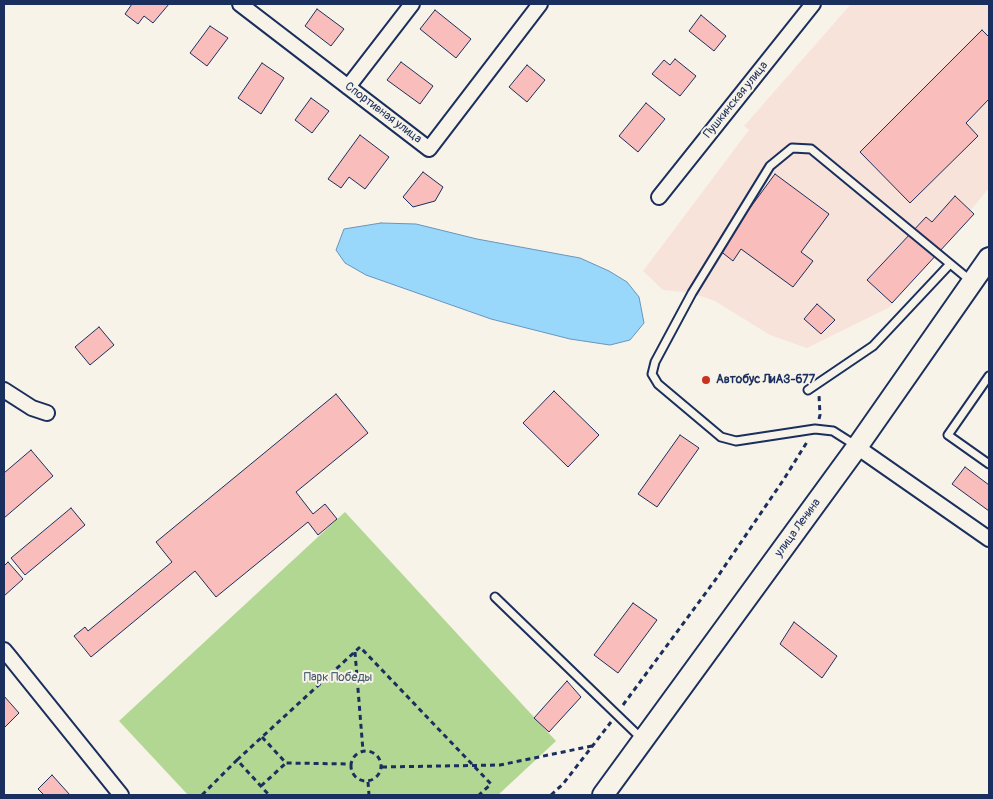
<!DOCTYPE html>
<html>
<head>
<meta charset="utf-8">
<style>
	body { margin:0 }
	#map { position:relative; width:993px; height:799px; overflow:hidden; background:#f7f3e8; font-family:Pangolin,sans-serif }
	canvas { display:block }
	.frame { position:absolute; inset:0; border:5px solid #1b2f5e; pointer-events:none }
</style>
</head>
<body>
<div id="map">
<canvas width="993" height="799"></canvas>
<div class="frame"></div>
</div>
<script>
const ctx = document.querySelector('canvas').getContext('2d');
ctx.lineJoin = 'round';
function fillPath(path, color) { ctx.fillStyle = color; ctx.fill(path, 'evenodd'); }
const toPath = rows => new Path2D(rows.map(r => 'M' + r).join(''));
function strokePath(path, color, width, dash) { ctx.strokeStyle = color; ctx.lineWidth = width; ctx.lineCap = dash ? 'butt' : 'round'; ctx.setLineDash(dash || []); ctx.stroke(path); }
function write(font, color, halo, rows, align = 'center') {
  ctx.font = font + ' Pangolin,sans-serif'; ctx.lineWidth = 4; ctx.setLineDash([]); ctx.textBaseline = 'middle'; ctx.strokeStyle = halo; ctx.fillStyle = color; for (const [text, x, y, turn = 0] of rows) {
    ctx.save(); ctx.translate(x, y); ctx.rotate((+turn || 0) * Math.PI / 180); ctx.textAlign = isNaN(turn) ? turn : align; if (halo) ctx.strokeText(text, 0, 0); ctx.fillText(text, 0, 0); ctx.restore();
  }
}
fillPath(toPath([
	[851,4,989,4,989,188,890,307,807,348,770,335,715,301,692,293,663,290,643,271,749,130,744,126]
]), '#f8e3da');
fillPath(toPath([
	[345,512,556,741,498,795,188,795,119,721]
]), '#b2d792');
const water = toPath([
	[381,223,416,224,477,239,580,258,609,271,627,282,639,297,644,323,630,340,610,345,570,339,491,319,366,275,345,263,336,250,344,229,381,223]
]);
fillPath(water, '#9ad8fb');
strokePath(water, '#6794bc', 1);
const building = toPath([
	[132,4,169,4,153,23,144,16,138,24,125,14,132,4],
	[317,9,344,29,331,46,305,26,317,9],
	[435,10,471,39,456,58,420,29,435,10],
	[701,15,726,36,714,51,689,31,701,15],
	[210,26,228,38,207,66,190,53,210,26],
	[982,30,989,37,989,99,966,123,978,136,910,203,860,152,982,30],
	[675,59,696,76,680,96,652,74,664,60,670,65,675,59],
	[401,62,433,86,420,104,387,80,401,62],
	[262,63,284,78,261,114,238,98,262,63],
	[527,65,545,80,527,102,509,87,527,65],
	[311,98,329,111,312,133,295,120,311,98],
	[646,103,665,119,638,152,619,136,646,103],
	[360,135,389,157,365,189,349,177,341,188,328,179,360,135],
	[423,172,443,187,435,201,413,207,403,197,423,172],
	[775,174,829,214,801,252,813,261,793,287,741,249,733,261,719,250,775,174],
	[955,196,974,214,892,303,867,280,926,217,932,222,955,196],
	[817,304,835,320,821,334,804,319,817,304],
	[99,327,114,345,90,365,75,347,99,327],
	[554,391,599,435,568,467,523,423,554,391],
	[336,394,368,433,296,492,313,514,325,504,337,519,318,535,308,522,216,597,195,571,91,657,74,636,85,627,88,631,172,562,156,542,336,394],
	[680,435,699,448,657,507,638,494,680,435],
	[31,450,53,476,4,518,4,473,31,450],
	[965,467,989,485,989,511,952,484,965,467],
	[71,508,85,525,25,575,11,558,71,508],
	[8,562,23,579,4,596,4,566,8,562],
	[633,603,657,620,618,673,594,655,633,603],
	[794,622,837,656,822,678,780,644,794,622],
	[567,681,581,697,549,732,534,718,567,681],
	[4,696,19,713,4,728,4,696],
	[52,775,70,795,44,795,38,789,52,775]
]);
fillPath(building, '#f9bdbb');
strokePath(building, '#1b2f5e', 1);
const lane = toPath([
	[989,376,948,435,989,464],
	[808,390,873,346,950,264],
	[855,445,833,431,815,429,736,441,721,437,658,384,652,374,655,362,692,293,770,166,792,148,811,149,971,281],
	[495,597,641,738]
]);
const street = toPath([
	[240,4,429,149,540,4],
	[348,87,412,4],
	[659,197,813,4],
	[4,390,32,408,47,413],
	[857,447,989,539],
	[4,650,9,656,121,795]
]);
const secondary = toPath([
	[603,795,857,447,989,258]
]);
strokePath(lane, '#1b2f5e', 11);
strokePath(street, '#1b2f5e', 18);
strokePath(secondary, '#1b2f5e', 24);
strokePath(toPath([
	[819,419,820,415,819,395],
	[355,652,363,751],
	[623,705,716,579,784,479,807,442],
	[262,737,286,763,351,764],
	'351 766a15 15 0 1 1 30 0a15 15 0 1 1-30 0Z',
	[237,760,360,647,491,784,479,795],
	[382,767,500,765,592,746],
	[368,782,369,795],
	[261,786,286,763],
	[202,795,237,760,269,795],
	[551,795,563,784,611,722]
]), '#1b2f5e', 3, [5, 4]);
strokePath(lane, '#f7f3e8', 7);
strokePath(street, '#f7f3e8', 14);
strokePath(secondary, '#f7f3e8', 20);
for (const [x, y, r, color] of [
	[706,380,5,"#c8321e"]
]) { const dot = new Path2D(); dot.arc(x, y, r, 0, 2 * Math.PI); ctx.fillStyle = color; ctx.fill(dot); strokePath(dot, '#f7f3e8', 2); }
write('12px', '#1b2f5e', '#f7f3e8', [
	["Пушкинская улица",736,100,-51],
	["Спортивная улица",383,113,37],
	["улица Ленина",798,528,-54]
]);
write('bold 12px', '#1b2f5e', '#f7f3e8', [
	["Автобус ЛиАЗ-677",716,380]
], 'left');
write('12px', '#41596b', '#f7f3e8', [
	["Парк Победы",338,678]
]);
</script>
</body>
</html>
